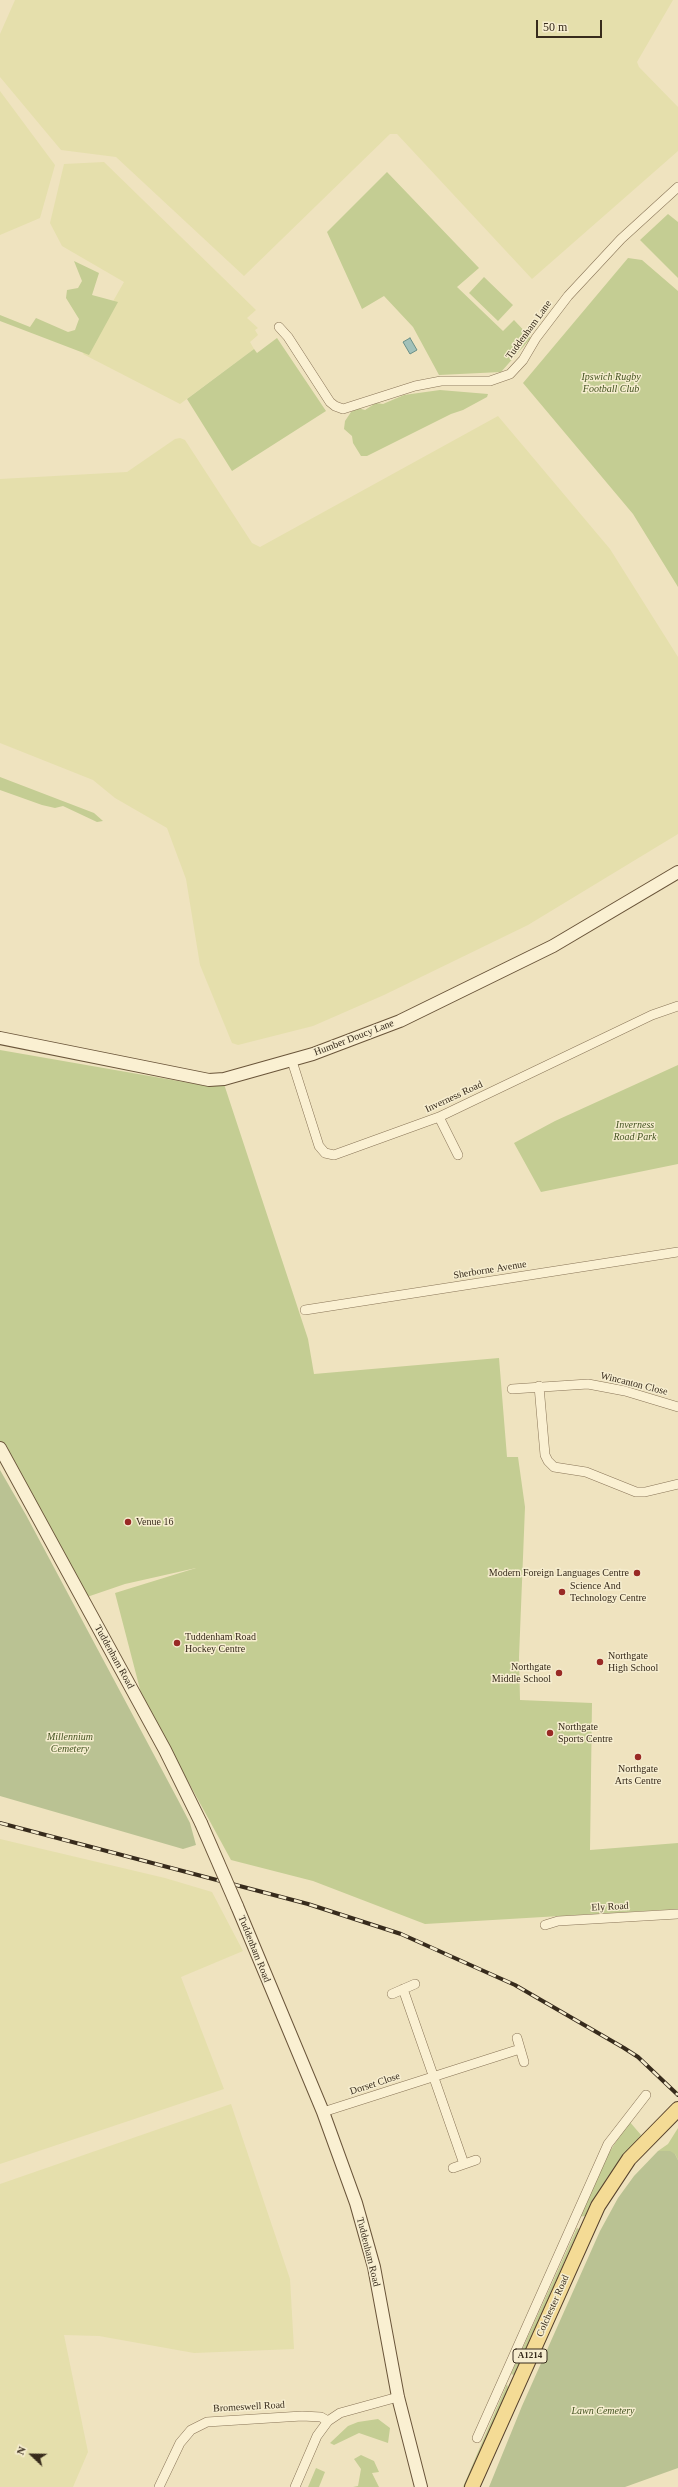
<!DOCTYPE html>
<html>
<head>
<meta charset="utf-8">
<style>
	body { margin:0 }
	#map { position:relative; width:678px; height:2487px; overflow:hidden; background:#efe3bf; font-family:Georgia,serif }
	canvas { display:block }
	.north { position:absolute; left:12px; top:2435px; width:40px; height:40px; -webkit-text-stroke:3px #f6edcf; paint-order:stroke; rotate:292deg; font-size:11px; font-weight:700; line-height:16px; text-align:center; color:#372b1c }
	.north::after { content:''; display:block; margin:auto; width:14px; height:18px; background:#372b1c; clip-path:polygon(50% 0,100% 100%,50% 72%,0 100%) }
	.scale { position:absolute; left:536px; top:20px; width:66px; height:18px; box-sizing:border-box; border:2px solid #372b1c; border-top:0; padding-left:5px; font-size:12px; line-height:14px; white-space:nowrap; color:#372b1c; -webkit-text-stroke:3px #f6edcf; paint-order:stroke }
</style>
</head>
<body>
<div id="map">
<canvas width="678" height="2487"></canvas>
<div class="north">N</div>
<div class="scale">50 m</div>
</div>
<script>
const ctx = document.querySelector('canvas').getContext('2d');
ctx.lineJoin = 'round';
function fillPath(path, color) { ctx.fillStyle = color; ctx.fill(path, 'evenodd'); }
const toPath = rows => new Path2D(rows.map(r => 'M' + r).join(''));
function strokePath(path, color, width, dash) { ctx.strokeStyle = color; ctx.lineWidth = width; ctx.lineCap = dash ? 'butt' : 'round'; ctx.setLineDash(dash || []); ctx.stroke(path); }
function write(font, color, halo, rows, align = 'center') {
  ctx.font = font + ' Georgia,serif'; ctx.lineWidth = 3; ctx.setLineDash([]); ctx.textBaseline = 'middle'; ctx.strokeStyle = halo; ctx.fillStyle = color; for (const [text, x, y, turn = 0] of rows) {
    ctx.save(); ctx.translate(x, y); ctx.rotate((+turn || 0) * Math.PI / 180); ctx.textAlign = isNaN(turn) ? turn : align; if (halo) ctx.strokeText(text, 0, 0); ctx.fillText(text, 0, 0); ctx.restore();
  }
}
fillPath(toPath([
	[15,0,673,0,637,62,639,67,678,107,678,151,532,279,397,134,390,134,244,276,116,157,61,150,0,77,0,34],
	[0,91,55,165,40,218,0,235],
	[104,162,256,310,247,318,258,328,255,330,258,335,250,342,254,349,180,404,83,354,124,282,62,246,50,223,64,164],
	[498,416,610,549,678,657,678,834,528,925,384,995,313,1026,238,1045,232,1043,200,965,186,879,167,828,115,798,93,780,0,743,0,479,127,472,175,439,180,438,185,440,252,543,260,547],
	[0,1839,165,1878,212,1892,243,1951,181,1977,224,2089,0,2164],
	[231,2104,290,2279,294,2349,194,2353,99,2336,64,2335,88,2452,73,2487,0,2487,0,2184]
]), '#e5dfac');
fillPath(toPath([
	[387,172,479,268,457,287,503,331,514,320,531,338,501,372,439,375,413,327,384,296,362,309,327,232],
	[668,214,678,222,678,278,640,240],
	[628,258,642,260,678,291,678,587,633,514,523,383],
	[74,261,99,273,92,295,118,302,89,355,0,321,0,315,30,327,36,318,68,332,75,330,79,319,66,298,67,290,78,288,82,281],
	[484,277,513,305,498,321,469,293],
	[277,338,326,411,232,471,187,399,254,349,257,353],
	[440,390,488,394,487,397,463,410,451,414,367,456,361,456,353,443,352,436,344,429,345,421,351,412,358,408,365,410,376,403,383,404,404,395],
	[0,777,94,813,103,821,97,822,63,806,55,808,42,805,0,790],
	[0,1050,207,1086,224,1084,308,1339,314,1374,499,1358,507,1457,518,1457,525,1507,519,1657,520,1700,592,1703,590,1850,678,1843,678,1909,425,1924,313,1881,231,1860,142,1697,115,1593,196,1568,125,1584,87,1597,0,1442],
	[678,1065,678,1164,541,1192,514,1143,555,1121],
	[629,2121,641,2135,607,2178,585,2216,578,2217,602,2164],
	[678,2128,678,2160,675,2154,658,2151,668,2144],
	[577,2228,579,2229,514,2375,511,2374],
	[507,2384,508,2388,465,2487,463,2487],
	[378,2419,390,2428,388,2443,359,2433,334,2445,330,2443,348,2426,358,2422],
	[361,2455,374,2461,379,2472,372,2473,379,2487,353,2487,358,2486,361,2469,354,2459],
	[316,2468,325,2472,319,2487,308,2487]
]), '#c4cd93');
fillPath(toPath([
	[0,1470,26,1515,177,1798,190,1823,196,1845,183,1849,0,1796],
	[658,2151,670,2151,675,2154,678,2160,678,2468,625,2487,489,2487,522,2406,600,2231,618,2198,634,2176]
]), '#bac293');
const water = toPath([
	[410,338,417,350,410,354,403,342,410,338]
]);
fillPath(water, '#a2c1b9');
strokePath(water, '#698f87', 1);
const street = toPath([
	[279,327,288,337,330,402,335,406,343,409,415,386,441,381,490,381,510,374,523,360,536,338,568,296,621,239,678,187],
	[292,1061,319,1146,325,1153,334,1155,439,1117,652,1015,678,1006],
	[439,1117,458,1155],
	[305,1310,678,1252],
	[539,1386,545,1455,548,1461,554,1467,586,1472,636,1492,645,1492,678,1484],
	[512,1389,588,1384,625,1391,678,1407],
	[545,1925,558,1921,678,1914],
	[403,1989,464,2164],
	[392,1994,415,1984],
	[517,2038,524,2062],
	[323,2112,520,2049],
	[453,2168,476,2160],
	[477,2438,608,2144,646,2095],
	[159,2487,180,2443,191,2430,207,2422,302,2416,321,2417,328,2421],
	[295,2487,317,2436,328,2421,340,2413,398,2397]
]);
const secondary = toPath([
	[0,1038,209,1080,224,1079,313,1054,400,1021,553,946,678,872],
	[0,1448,165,1750,201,1823],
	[237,1906,323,2112,356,2203,374,2267,398,2397,421,2487]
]);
const primary = toPath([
	[472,2487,598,2206,629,2159,678,2109]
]);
strokePath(street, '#887457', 10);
strokePath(secondary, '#6a553a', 14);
strokePath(primary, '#56412c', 16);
strokePath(street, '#faf0d2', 9);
strokePath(secondary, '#faf0d2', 12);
strokePath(primary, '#f4db95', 14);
const rail = toPath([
	[0,1823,308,1904,401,1934,515,1985,624,2048,638,2057,678,2095]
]);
strokePath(rail, '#372b1c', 4);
strokePath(rail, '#f6edcf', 2.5, [8]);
const secondaryBridge = toPath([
	[201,1823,237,1906]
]);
strokePath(secondaryBridge, '#6a553a', 14, []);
strokePath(secondaryBridge, '#faf0d2', 12);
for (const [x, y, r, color] of [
	[128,1522,4,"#992a25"],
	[637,1573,4,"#992a25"],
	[562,1592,4,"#992a25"],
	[177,1643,4,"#992a25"],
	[600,1662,4,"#992a25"],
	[559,1673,4,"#992a25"],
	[550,1733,4,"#992a25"],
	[638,1757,4,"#992a25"]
]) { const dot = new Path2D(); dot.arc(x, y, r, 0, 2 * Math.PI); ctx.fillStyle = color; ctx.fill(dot); strokePath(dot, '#f6edcf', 1.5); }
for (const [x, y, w] of [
	[530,2356,34]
]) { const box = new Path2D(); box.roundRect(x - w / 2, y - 7, w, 14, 3); ctx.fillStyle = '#f6edcf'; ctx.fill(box); strokePath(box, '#372b1c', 1); }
write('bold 9px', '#372b1c', null, [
	["A1214",530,2356]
]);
write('10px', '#372b1c', '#f6edcf', [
	["Tuddenham Lane",529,330,-54],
	["Humber Doucy Lane",354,1038,-21],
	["Inverness Road",454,1097,-25],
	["Sherborne Avenue",490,1270,-9],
	["Wincanton Close",634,1384,14],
	["Tuddenham Road",114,1657,61],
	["Ely Road",610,1907,-3],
	["Tuddenham Road",254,1949,68],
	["Dorset Close",375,2084,-18],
	["Tuddenham Road",368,2252,76],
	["Colchester Road",553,2306,-66],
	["Bromeswell Road",249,2407,-3]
]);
write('italic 10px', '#455422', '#f6edcf', [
	["Ipswich Rugby",611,377],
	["Football Club",611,389],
	["Inverness",635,1125],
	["Road Park",635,1137],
	["Millennium",70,1737],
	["Cemetery",70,1749],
	["Lawn Cemetery",603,2411]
]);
write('10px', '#372b1c', '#f6edcf', [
	["Venue 16",136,1522],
	["Modern Foreign Languages Centre",629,1573,"right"],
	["Science And",570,1586],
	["Technology Centre",570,1598],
	["Tuddenham Road",185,1637],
	["Hockey Centre",185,1649],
	["Northgate",608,1656],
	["High School",608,1668],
	["Northgate",551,1667,"right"],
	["Middle School",551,1679,"right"],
	["Northgate",558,1727],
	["Sports Centre",558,1739],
	["Northgate",638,1769,"center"],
	["Arts Centre",638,1781,"center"]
], 'left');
</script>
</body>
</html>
